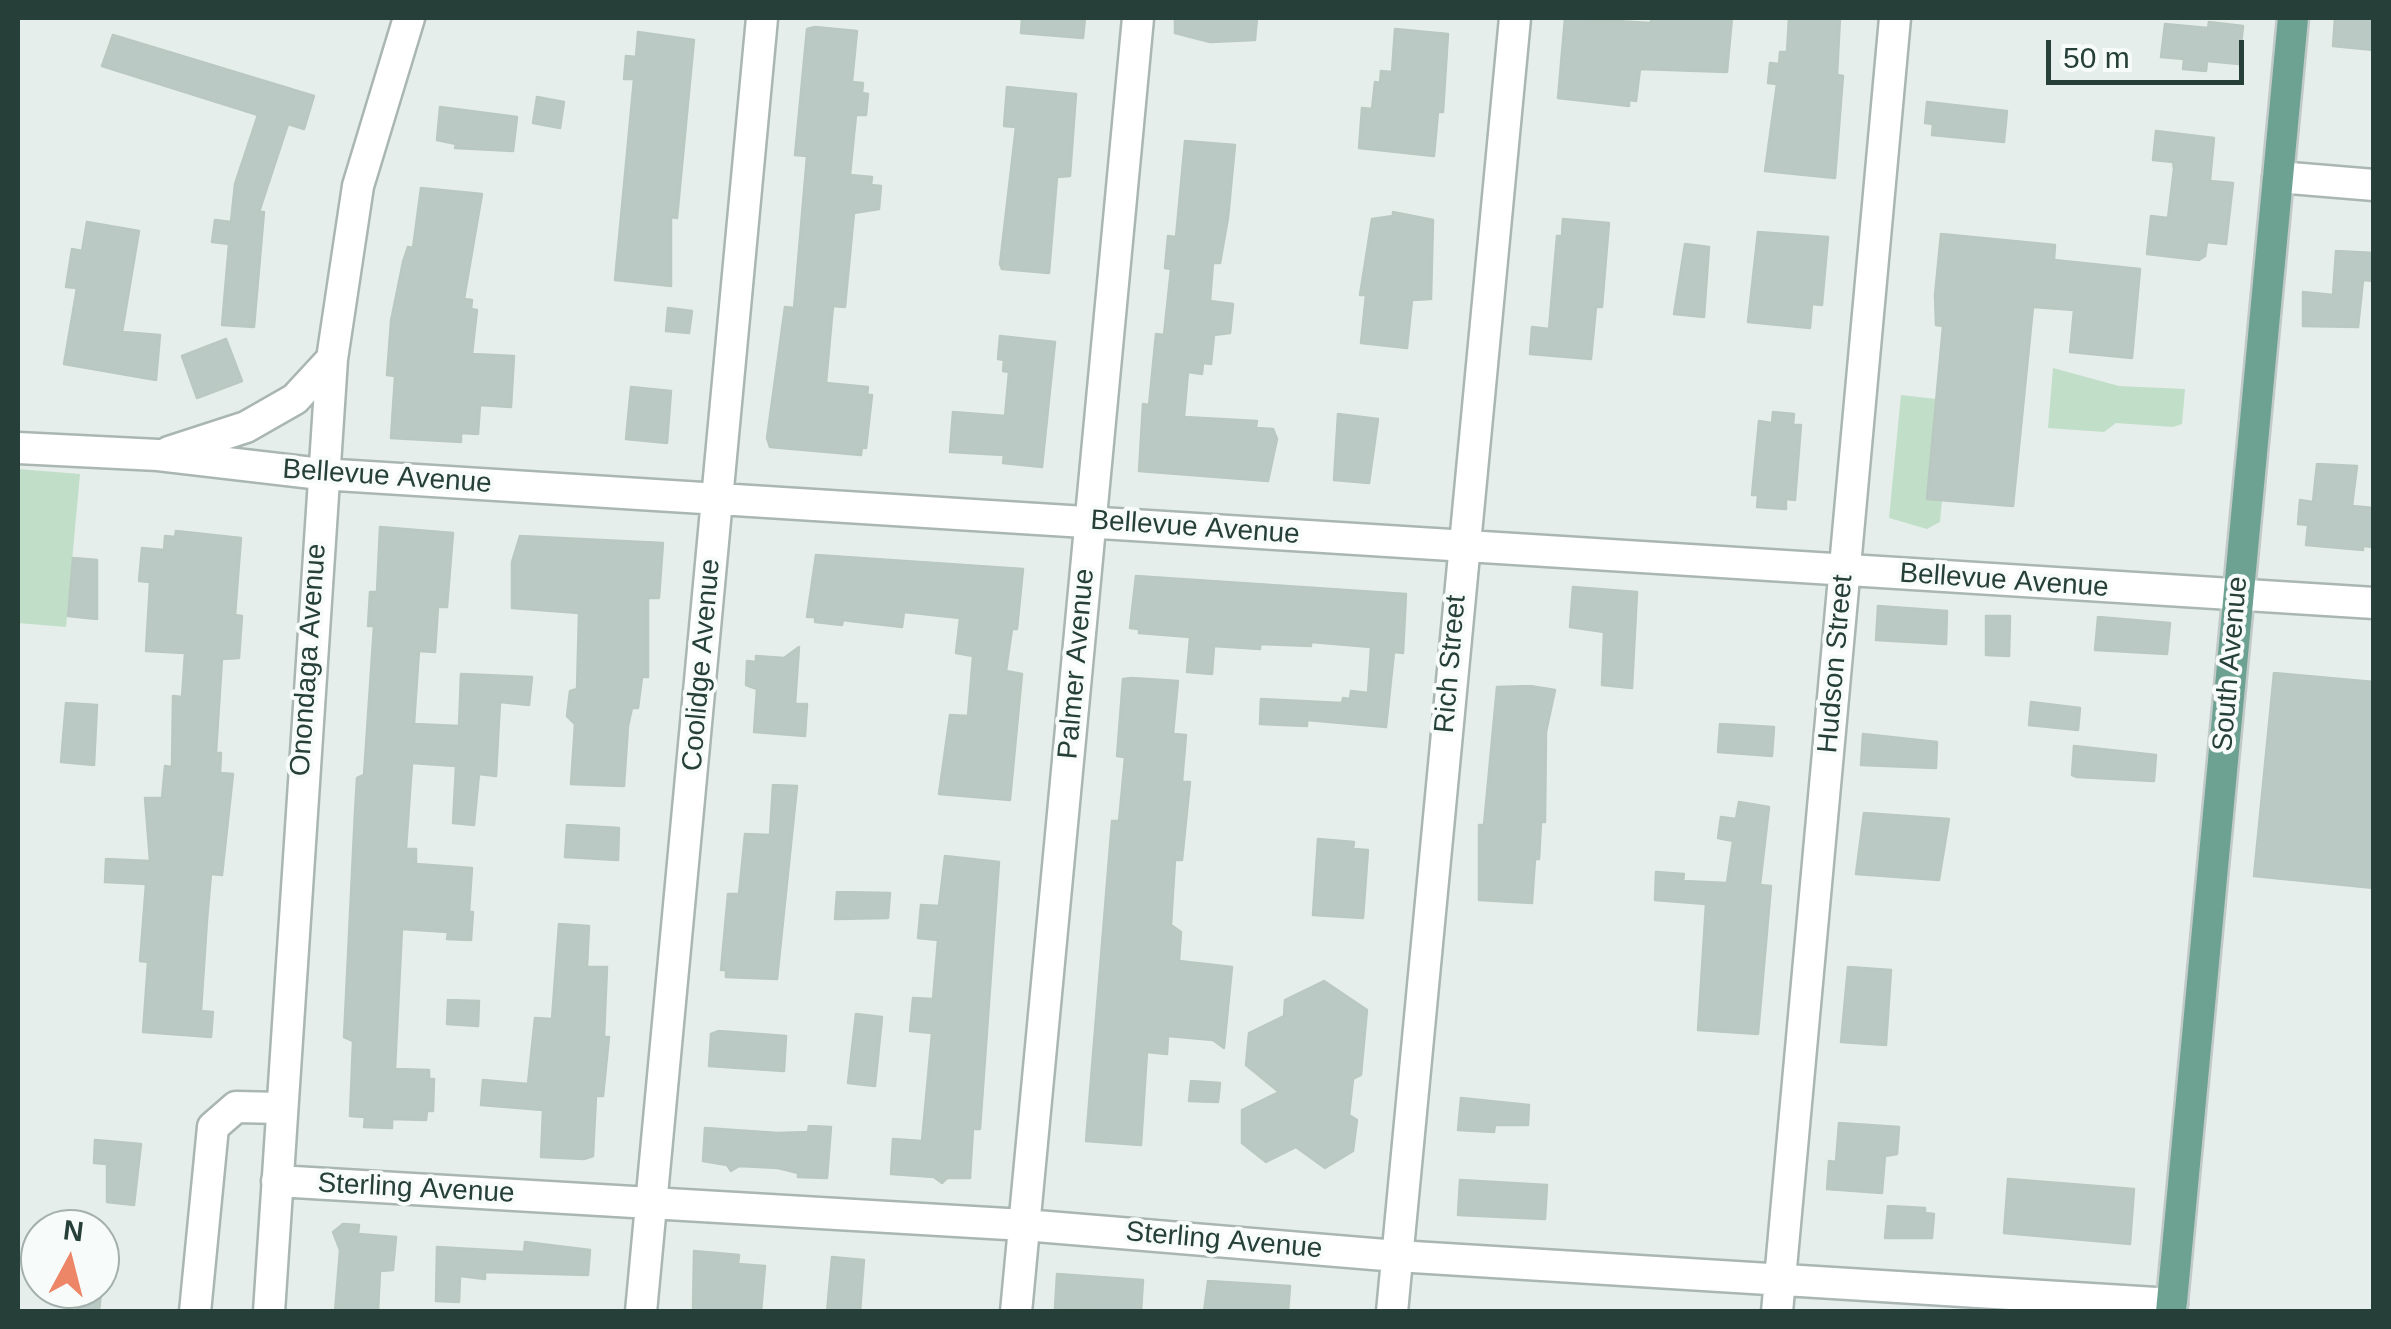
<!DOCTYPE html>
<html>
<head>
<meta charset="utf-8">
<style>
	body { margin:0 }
	#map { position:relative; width:2391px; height:1329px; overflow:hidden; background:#e6eeeb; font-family:Arial,sans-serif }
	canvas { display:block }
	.frame { position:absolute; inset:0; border:20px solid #264039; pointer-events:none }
	.north { position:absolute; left:20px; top:1209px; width:100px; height:100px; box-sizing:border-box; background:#f7fbf9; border:2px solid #a3b0ac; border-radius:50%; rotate:7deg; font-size:28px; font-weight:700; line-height:40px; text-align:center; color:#264039 }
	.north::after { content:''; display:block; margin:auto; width:35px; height:45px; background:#ec8667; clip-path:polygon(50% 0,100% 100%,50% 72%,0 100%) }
	.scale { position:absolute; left:2046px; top:40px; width:198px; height:45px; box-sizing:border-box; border:5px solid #264039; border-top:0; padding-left:12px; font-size:30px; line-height:35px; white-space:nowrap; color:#264039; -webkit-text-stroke:8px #f7fbf9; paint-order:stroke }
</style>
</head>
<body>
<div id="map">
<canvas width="2391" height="1329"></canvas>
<div class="frame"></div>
<div class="north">N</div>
<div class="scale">50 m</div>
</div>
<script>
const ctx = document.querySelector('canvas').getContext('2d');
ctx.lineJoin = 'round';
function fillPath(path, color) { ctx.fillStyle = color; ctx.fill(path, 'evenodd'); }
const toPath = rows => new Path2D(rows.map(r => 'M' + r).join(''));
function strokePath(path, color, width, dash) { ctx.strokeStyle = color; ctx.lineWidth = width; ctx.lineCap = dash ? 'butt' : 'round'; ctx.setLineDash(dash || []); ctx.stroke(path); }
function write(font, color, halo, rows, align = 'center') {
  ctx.font = font + ' Arial,sans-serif'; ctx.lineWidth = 8; ctx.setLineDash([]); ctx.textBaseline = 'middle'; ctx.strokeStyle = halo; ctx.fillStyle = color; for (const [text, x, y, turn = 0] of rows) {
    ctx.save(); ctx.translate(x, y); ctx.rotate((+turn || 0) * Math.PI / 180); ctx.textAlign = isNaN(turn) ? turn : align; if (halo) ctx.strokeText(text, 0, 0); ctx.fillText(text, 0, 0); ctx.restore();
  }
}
fillPath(toPath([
	[2053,368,2119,386,2185,389,2182,424,2173,427,2116,423,2104,432,2048,428],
	[1901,395,1936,399,1927,498,1942,500,1940,522,1927,529,1889,518],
	[18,469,80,474,66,627,18,623]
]), '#c1dec8');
const building = toPath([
	[1022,18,1085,18,1083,38,1021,33,1022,18],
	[1175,18,1257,18,1255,40,1210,42,1175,33,1175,18],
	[1565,18,1651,23,1651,18,1732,18,1727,72,1640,69,1636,101,1629,100,1629,106,1558,98,1565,18],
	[1789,18,1840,18,1837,75,1843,76,1835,178,1765,171,1777,84,1768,83,1770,63,1779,64,1780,52,1787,52,1789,18],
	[2335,18,2374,18,2374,50,2333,46,2335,18],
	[2209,22,2243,26,2239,64,2207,61,2206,71,2183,69,2184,59,2161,57,2165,24,2208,28,2209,22],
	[815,27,857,31,852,82,863,83,862,93,868,94,866,115,856,115,850,175,872,177,871,185,881,186,879,209,854,213,845,307,833,306,826,383,868,387,867,395,872,395,866,448,862,447,861,455,770,447,767,438,785,307,794,308,807,156,795,155,807,29,815,27],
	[1395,29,1448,34,1443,112,1438,112,1434,156,1359,148,1362,108,1372,109,1375,82,1380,83,1381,71,1392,72,1395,29],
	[638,32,694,40,677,218,671,217,671,286,615,280,634,79,624,79,626,56,636,57,638,32],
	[113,35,314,96,304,129,288,124,259,212,264,212,254,327,222,325,229,244,212,242,215,220,231,222,235,184,258,115,102,66,113,35],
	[1007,87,1076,94,1070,176,1057,177,1049,273,1002,269,1000,264,1016,127,1004,126,1007,87],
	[537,97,564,102,560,128,533,123,537,97],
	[1927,102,2007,111,2004,142,1932,135,1933,124,1925,123,1927,102],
	[440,107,517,117,513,151,455,148,456,144,437,140,440,107],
	[2156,131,2214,138,2210,181,2233,183,2226,244,2207,242,2205,256,2199,260,2147,254,2151,216,2168,218,2174,169,2173,162,2153,160,2156,131],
	[1185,141,1235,145,1228,218,1220,263,1213,263,1210,301,1233,304,1230,333,1214,335,1211,364,1203,363,1202,374,1188,372,1184,417,1257,421,1256,428,1273,429,1277,439,1268,481,1139,471,1143,404,1149,405,1156,334,1164,335,1171,269,1165,268,1168,236,1176,237,1185,141],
	[421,188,482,194,464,299,472,300,471,309,477,310,472,354,514,356,511,407,480,405,478,434,461,433,461,442,391,438,395,376,387,375,391,321,403,262,408,247,413,248,421,188],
	[1393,212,1433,220,1431,299,1412,300,1407,348,1361,343,1366,295,1360,295,1372,219,1393,216,1393,212],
	[1563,219,1609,223,1602,307,1596,307,1591,359,1530,354,1532,327,1549,329,1557,236,1562,236,1563,219],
	[87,222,139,231,122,332,160,335,156,380,64,364,77,288,66,287,72,249,82,251,87,222],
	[1758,232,1828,237,1822,305,1812,304,1810,328,1748,322,1758,232],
	[1941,234,2055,245,2054,260,2140,269,2132,358,2070,352,2074,310,2033,307,2013,506,1927,499,1943,326,1936,325,1935,295,1941,234],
	[1685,244,1709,247,1704,317,1674,314,1685,244],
	[2336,251,2374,253,2374,281,2363,280,2358,327,2303,326,2303,292,2333,295,2336,251],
	[668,308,692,311,689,333,666,331,668,308],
	[1000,336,1055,342,1042,467,1003,463,1004,455,950,452,953,412,1005,416,1009,372,1003,371,1004,360,998,359,1000,336],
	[226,339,242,381,197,398,182,356,226,339],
	[631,387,671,391,667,443,626,439,631,387],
	[1773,412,1794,414,1793,425,1801,425,1795,500,1786,499,1786,509,1757,507,1758,495,1752,495,1759,421,1772,423,1773,412],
	[1338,414,1378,419,1369,483,1334,480,1338,414],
	[2317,464,2357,466,2352,506,2374,508,2374,547,2363,546,2363,550,2306,545,2308,525,2298,524,2300,500,2313,502,2317,464],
	[380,527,453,533,447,607,438,607,435,652,419,651,414,724,459,726,461,674,532,677,529,705,500,702,496,776,479,774,474,825,453,823,456,766,412,763,406,849,416,849,416,864,472,868,469,912,473,912,471,940,447,939,448,932,402,929,395,1069,429,1070,429,1079,434,1079,433,1111,427,1111,426,1120,392,1119,392,1128,364,1127,365,1117,350,1116,353,1041,344,1037,355,812,357,778,364,775,374,626,368,626,370,592,377,592,380,527],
	[176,531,241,538,235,615,242,616,239,658,222,659,216,753,221,753,220,773,233,774,222,875,211,874,207,920,201,1011,213,1012,211,1037,143,1032,148,962,140,961,146,884,105,882,106,859,150,861,145,798,162,798,165,766,172,767,173,696,182,697,185,653,146,651,150,582,139,581,142,548,164,550,165,536,175,537,176,531],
	[520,536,663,543,659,598,648,598,648,677,642,677,638,708,632,708,628,726,624,786,571,784,575,724,567,716,570,691,577,689,579,613,512,608,512,562,520,536],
	[816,555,1023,569,1017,629,1012,629,1006,671,1022,674,1010,800,939,794,950,715,968,716,973,656,956,653,960,618,904,612,902,627,850,621,843,620,842,625,815,622,815,617,807,617,816,555],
	[73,558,97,560,97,619,68,616,73,558],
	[1136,576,1406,594,1403,653,1394,652,1386,727,1307,720,1307,726,1260,724,1261,699,1342,703,1343,698,1350,699,1351,691,1368,693,1371,647,1311,642,1311,646,1260,644,1260,649,1214,646,1212,674,1187,672,1190,637,1139,633,1139,629,1130,628,1136,576],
	[1573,587,1637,592,1632,688,1602,685,1604,632,1570,627,1573,587],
	[1878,606,1947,611,1946,644,1876,640,1878,606],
	[1986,616,2010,616,2009,656,1986,655,1986,616],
	[2098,617,2170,623,2167,654,2095,650,2098,617],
	[799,647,795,704,807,704,805,736,754,732,757,689,746,685,747,661,756,662,756,656,784,658,799,647],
	[2274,673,2374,682,2374,888,2254,876,2274,673],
	[1132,678,1178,681,1173,734,1186,735,1182,782,1190,782,1182,860,1175,860,1171,925,1181,932,1179,961,1232,967,1224,1048,1213,1040,1168,1036,1167,1054,1147,1052,1141,1145,1086,1141,1112,821,1119,821,1125,757,1117,756,1123,679,1132,678],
	[1530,686,1555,690,1546,732,1545,822,1541,822,1539,859,1535,859,1532,903,1479,900,1479,825,1484,825,1497,687,1530,686],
	[2031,702,2080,708,2078,730,2029,725,2031,702],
	[66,703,97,705,94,765,61,762,66,703],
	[1720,724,1774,727,1772,756,1718,752,1720,724],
	[1863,734,1937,742,1936,768,1861,765,1863,734],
	[2074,746,2156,755,2154,781,2077,777,2072,775,2074,746],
	[773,785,797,786,777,979,726,977,726,970,721,970,728,894,739,894,745,834,770,835,773,785],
	[1739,802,1769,807,1760,885,1771,886,1758,1034,1698,1030,1706,904,1655,900,1656,872,1684,874,1683,881,1727,883,1733,841,1718,838,1721,817,1736,819,1739,802],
	[1864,813,1949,819,1939,880,1856,874,1864,813],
	[567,825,619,828,618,860,565,857,567,825],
	[1318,839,1354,842,1353,849,1368,850,1363,918,1313,915,1318,839],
	[945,856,999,862,980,1129,973,1129,970,1178,947,1178,942,1183,934,1177,891,1174,893,1139,922,1141,932,1033,910,1031,913,998,933,999,938,940,918,938,921,905,939,906,945,856],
	[837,892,890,893,888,918,835,919,837,892],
	[559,924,589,926,587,967,607,967,604,1037,609,1037,603,1096,596,1096,593,1156,584,1159,541,1157,543,1110,481,1105,483,1080,528,1084,535,1018,552,1019,559,924],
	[1848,967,1891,970,1886,1045,1841,1042,1848,967],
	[1324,981,1367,1010,1361,1075,1353,1079,1349,1115,1357,1120,1353,1151,1325,1168,1296,1147,1266,1162,1242,1143,1242,1110,1279,1092,1246,1065,1249,1033,1284,1016,1285,1000,1324,981],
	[448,1000,479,1001,478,1026,447,1024,448,1000],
	[856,1014,882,1017,875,1086,848,1083,856,1014],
	[719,1031,786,1036,784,1071,709,1066,711,1034,719,1031],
	[1191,1081,1220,1083,1218,1102,1189,1101,1191,1081],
	[1461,1098,1529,1105,1528,1125,1495,1125,1494,1132,1458,1130,1461,1098],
	[1839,1123,1899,1127,1897,1154,1885,1156,1882,1193,1827,1189,1829,1161,1836,1162,1839,1123],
	[809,1126,831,1127,827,1178,798,1177,798,1173,778,1168,739,1166,731,1171,727,1165,703,1161,705,1128,778,1133,808,1132,809,1126],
	[95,1140,141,1144,134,1205,107,1202,107,1164,94,1163,95,1140],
	[2008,1179,2134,1189,2130,1244,2004,1233,2008,1179],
	[1460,1180,1547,1185,1545,1219,1458,1215,1460,1180],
	[1888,1206,1925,1208,1925,1213,1934,1214,1932,1238,1885,1238,1888,1206],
	[343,1224,359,1225,358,1234,396,1237,393,1270,380,1271,378,1312,335,1312,340,1250,333,1232,343,1224],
	[525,1242,590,1250,588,1275,485,1272,485,1279,460,1276,459,1302,436,1301,437,1247,524,1252,525,1242],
	[694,1251,739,1255,738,1264,765,1266,761,1312,693,1312,694,1251],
	[832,1257,864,1260,860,1312,827,1312,832,1257],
	[1057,1274,1143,1280,1141,1312,1055,1309,1057,1274],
	[1208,1281,1290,1286,1288,1312,1204,1312,1208,1281],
	[79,1290,101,1291,99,1312,77,1312,79,1290]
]);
fillPath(building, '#bbc9c4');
strokePath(building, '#b9c8c1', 2.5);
const minor = toPath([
	[2278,177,2374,185],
	[18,448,158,455,321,474,2374,603],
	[169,452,246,427,295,399,332,359],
	[277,1181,1024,1225,1397,1256,2172,1304],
	[195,1312,213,1127,236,1107,281,1108],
	[269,1312,332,359,358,186,409,18],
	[641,1312,762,18],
	[1016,1312,1138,18],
	[1392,1312,1515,18],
	[1777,1312,1895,18]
]);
const major = toPath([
	[2171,1312,2293,18]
]);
strokePath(minor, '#a9b6b2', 35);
strokePath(major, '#c2cac8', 35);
strokePath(minor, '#fff', 30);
strokePath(major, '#6da293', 30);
write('28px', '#264039', '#f7fbf9', [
	["Bellevue Avenue",387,477,4],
	["Bellevue Avenue",1195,528,4],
	["Bellevue Avenue",2004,581,4],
	["Onondaga Avenue",309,660,-86],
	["Palmer Avenue",1077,664,-85],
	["Rich Street",1451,664,-85],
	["Hudson Street",1836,664,-85],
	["South Avenue",2231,664,-85],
	["Coolidge Avenue",702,665,-85],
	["Sterling Avenue",416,1189,3],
	["Sterling Avenue",1224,1241,5]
]);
</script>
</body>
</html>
